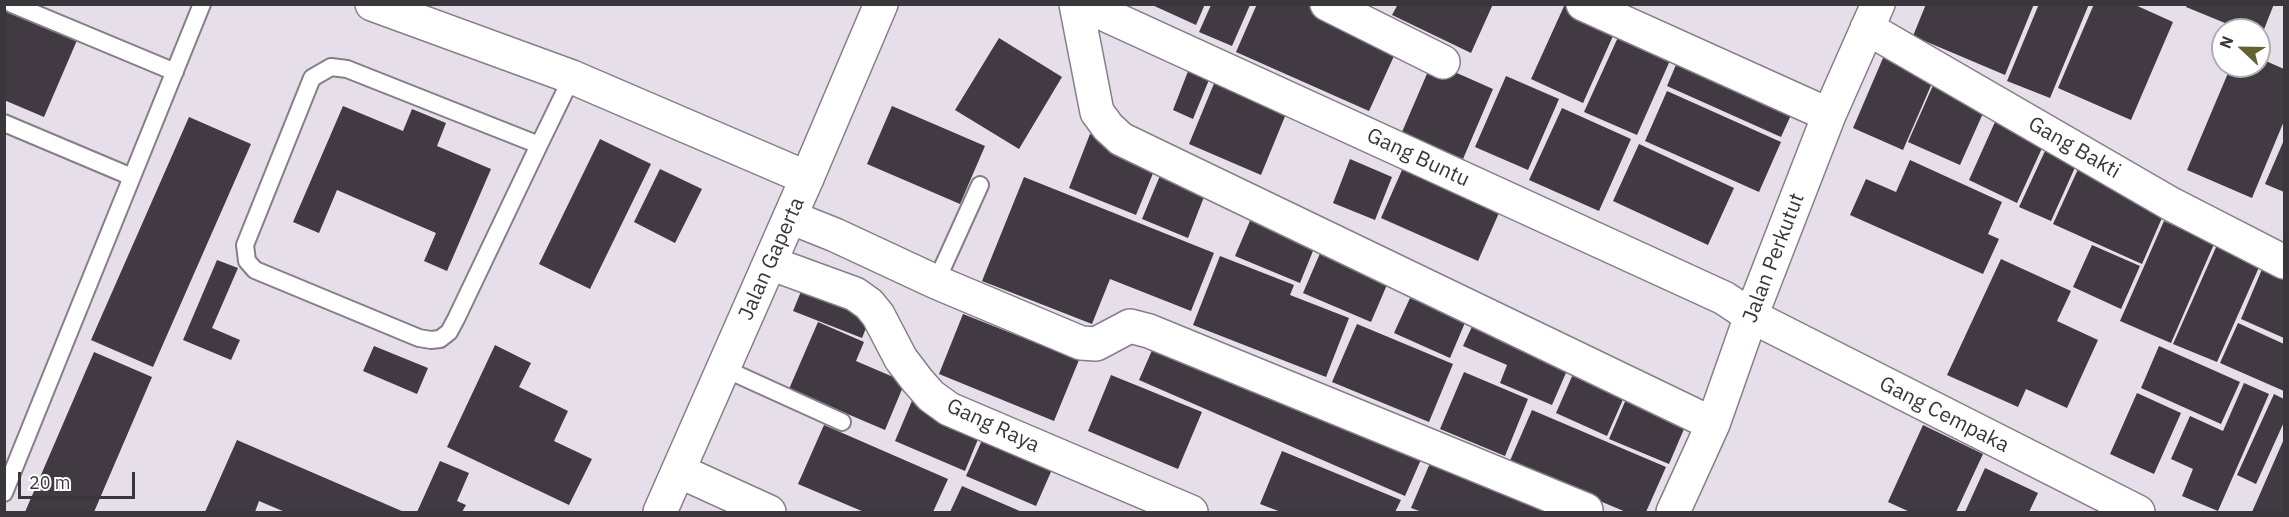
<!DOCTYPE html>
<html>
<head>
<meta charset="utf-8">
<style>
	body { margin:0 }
	#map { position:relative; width:2289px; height:517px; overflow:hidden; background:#e6dee9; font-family:"IBM Plex Sans",sans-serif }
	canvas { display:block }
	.frame { position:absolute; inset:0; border:6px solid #3a373c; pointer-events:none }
	.north { position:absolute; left:2211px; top:18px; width:60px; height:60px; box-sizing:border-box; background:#fff; border:2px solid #b0afb1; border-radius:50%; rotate:292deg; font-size:16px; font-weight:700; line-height:24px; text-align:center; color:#3a373c }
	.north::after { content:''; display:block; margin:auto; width:21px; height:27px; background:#636330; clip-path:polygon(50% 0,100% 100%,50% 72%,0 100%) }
	.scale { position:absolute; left:18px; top:472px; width:117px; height:27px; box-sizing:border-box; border:3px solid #3a373c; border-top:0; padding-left:8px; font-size:18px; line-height:21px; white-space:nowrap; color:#3a373c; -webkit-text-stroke:4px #fff; paint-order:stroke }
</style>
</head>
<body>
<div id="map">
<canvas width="2289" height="517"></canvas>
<div class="frame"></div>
<div class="north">N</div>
<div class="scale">20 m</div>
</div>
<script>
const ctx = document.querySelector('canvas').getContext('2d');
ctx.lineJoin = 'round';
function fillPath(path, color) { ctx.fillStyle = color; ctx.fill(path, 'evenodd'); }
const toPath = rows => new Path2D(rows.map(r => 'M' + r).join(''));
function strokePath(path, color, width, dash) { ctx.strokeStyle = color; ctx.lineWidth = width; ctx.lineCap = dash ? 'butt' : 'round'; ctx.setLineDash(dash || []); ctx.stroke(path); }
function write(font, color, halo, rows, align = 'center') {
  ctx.font = font + ' "IBM Plex Sans",sans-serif'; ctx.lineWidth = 6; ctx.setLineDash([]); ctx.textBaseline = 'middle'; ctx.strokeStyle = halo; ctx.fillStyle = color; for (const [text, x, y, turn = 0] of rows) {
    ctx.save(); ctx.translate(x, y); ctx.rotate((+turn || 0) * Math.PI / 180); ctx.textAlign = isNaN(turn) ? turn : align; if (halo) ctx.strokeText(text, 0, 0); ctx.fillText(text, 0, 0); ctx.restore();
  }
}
fillPath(toPath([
	[1150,4,1205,4,1196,25],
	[1257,4,1308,4,1399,45,1369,111,1236,52],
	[1398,4,1493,4,1471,53,1392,15],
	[1565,4,1617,27,1583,103,1531,79],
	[1926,4,2034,4,2005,75,1913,36],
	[2039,4,2089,4,2050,98,2007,81],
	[2094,4,2133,4,2173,22,2131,120,2058,88],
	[2187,4,2274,4,2261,37,2259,37,2259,30,2242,30,2186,7],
	[1211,5,1250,5,1232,46,1199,32],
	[4,7,78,38,44,117,4,100],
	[1624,24,1676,47,1637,135,1584,112],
	[999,38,1062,77,1019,149,955,110],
	[1886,51,1936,74,1903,150,1853,128],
	[1681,53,1796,104,1781,137,1667,86],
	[2259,58,2284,69,2284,121,2252,198,2187,170,2231,66,2259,66],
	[1192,61,1213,70,1193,119,1173,110],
	[1432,62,1493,89,1463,159,1402,132],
	[1218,74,1290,104,1261,175,1189,144],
	[1938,74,1988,102,1960,165,1908,142],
	[1506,76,1559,99,1528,170,1475,147],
	[1667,91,1781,142,1759,192,1645,141],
	[343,106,403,131,412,109,446,123,437,146,491,169,447,271,424,261,436,233,337,190,319,233,293,222],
	[892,106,985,146,960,204,867,164],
	[1562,108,1631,139,1599,211,1529,180],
	[1999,113,2048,135,2017,203,1969,180],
	[189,117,251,144,153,367,91,340],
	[1090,134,1158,161,1136,215,1069,188],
	[2052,136,2081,154,2051,221,2019,207],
	[600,139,651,164,590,289,539,264],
	[2284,140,2284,192,2265,184],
	[1639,144,1734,188,1708,245,1613,201],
	[2084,156,2168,204,2142,264,2053,224],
	[1350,159,1392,177,1375,220,1333,203],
	[1910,160,2002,202,1988,234,1999,239,1983,274,1850,215,1866,179,1896,192],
	[1405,163,1502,206,1478,261,1381,218],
	[1164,166,1209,184,1188,238,1142,219],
	[660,169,702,189,675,243,634,222],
	[1024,177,1214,253,1191,311,1110,279,1092,324,982,281],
	[1255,209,1319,236,1300,283,1235,256],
	[2164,221,2214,244,2171,343,2120,321],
	[1324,244,1392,273,1371,322,1303,293],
	[2092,245,2140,266,2121,309,2073,287],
	[2217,245,2260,265,2217,362,2173,344],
	[2268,255,2284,264,2284,338,2241,319],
	[1220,256,1294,285,1290,295,1349,318,1326,377,1193,325],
	[2001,259,2071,291,2057,321,2098,340,2067,408,2026,389,2018,407,1947,375],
	[217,260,238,268,212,328,240,340,231,360,183,340],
	[804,284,873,311,862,338,793,311],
	[1435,296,1470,311,1450,358,1394,333,1410,298,1431,307],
	[963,314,1079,360,1054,421,939,374],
	[1476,318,1572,359,1552,405,1500,383,1507,365,1463,346],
	[818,322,864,342,856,361,905,382,885,430,789,389],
	[2238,323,2284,344,2284,391,2220,363],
	[1357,324,1453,364,1429,422,1332,382],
	[1157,339,1423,455,1405,496,1139,380],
	[495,345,531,363,519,387,568,411,554,441,592,459,569,505,447,447],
	[374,346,428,368,417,394,363,371],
	[2159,346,2240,382,2221,424,2141,388],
	[94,352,152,377,94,512,25,512],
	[1577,365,1628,388,1607,436,1556,413],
	[1464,372,1528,399,1505,456,1440,429],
	[1111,375,1202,412,1178,469,1088,431],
	[2244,383,2269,394,2218,511,2182,496,2193,469,2171,459,2190,416,2223,431],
	[1630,390,1690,415,1669,464,1609,439],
	[2137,393,2181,413,2154,474,2110,454],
	[2274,394,2284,399,2284,422,2256,484,2237,475],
	[914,396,983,427,965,471,895,441],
	[1532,410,1666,467,1646,512,1626,512,1509,463],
	[824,425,948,479,933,512,864,512,798,484],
	[1923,425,1983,454,1956,512,1910,512,1888,502],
	[987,429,1057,458,1036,506,966,476],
	[2284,439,2284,512,2252,512],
	[237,440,404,512,285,512,259,501,255,512,205,512],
	[1282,451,1401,500,1395,512,1281,512,1260,504],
	[1433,456,1556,512,1422,512,1411,508],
	[440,461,469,473,457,501,466,505,462,512,417,512],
	[1985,468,2038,493,2029,512,1965,512],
	[962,486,1022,512,950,512]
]), '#413a43');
const service = toPath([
	[12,4,175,72],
	[4,123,132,177],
	[539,145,347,69,331,67,312,78,245,245,247,261,255,270,419,338,431,340,440,339,449,332,456,319,539,145,572,77],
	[936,282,980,185],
	[723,368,842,422],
	[4,493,202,4]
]);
const minor = toPath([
	[372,4,572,77,807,178],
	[1076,4,1097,112,1108,127,1121,139,1713,424],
	[1082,4,1724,298,1751,316,2138,512],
	[1327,4,1443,62],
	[1583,4,1829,115],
	[1867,28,2171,204,2284,262],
	[790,217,835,235,936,282,1081,343,1096,344,1130,326,1149,331,1586,510],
	[770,263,855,294,869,304,878,315,901,359,917,380,931,396,949,409,1191,512],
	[679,471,769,512],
	[1673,512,1713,424,1751,316,1829,115,1878,4]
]);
const tertiary = toPath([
	[660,512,807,178,881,4]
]);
strokePath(service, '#867e89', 20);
strokePath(minor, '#867e89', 36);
strokePath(tertiary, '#867e89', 36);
strokePath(service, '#fff', 16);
strokePath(minor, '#fff', 33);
strokePath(tertiary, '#fff', 33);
write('21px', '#3a373c', '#fff', [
	["Gang Bakti",2074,148,30],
	["Gang Buntu",1418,158,25],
	["Jalan Perkutut",1774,258,-69],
	["Jalan Gaperta",772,259,-66],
	["Gang Cempaka",1944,415,27],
	["Gang Raya",993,426,25]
]);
</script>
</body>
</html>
